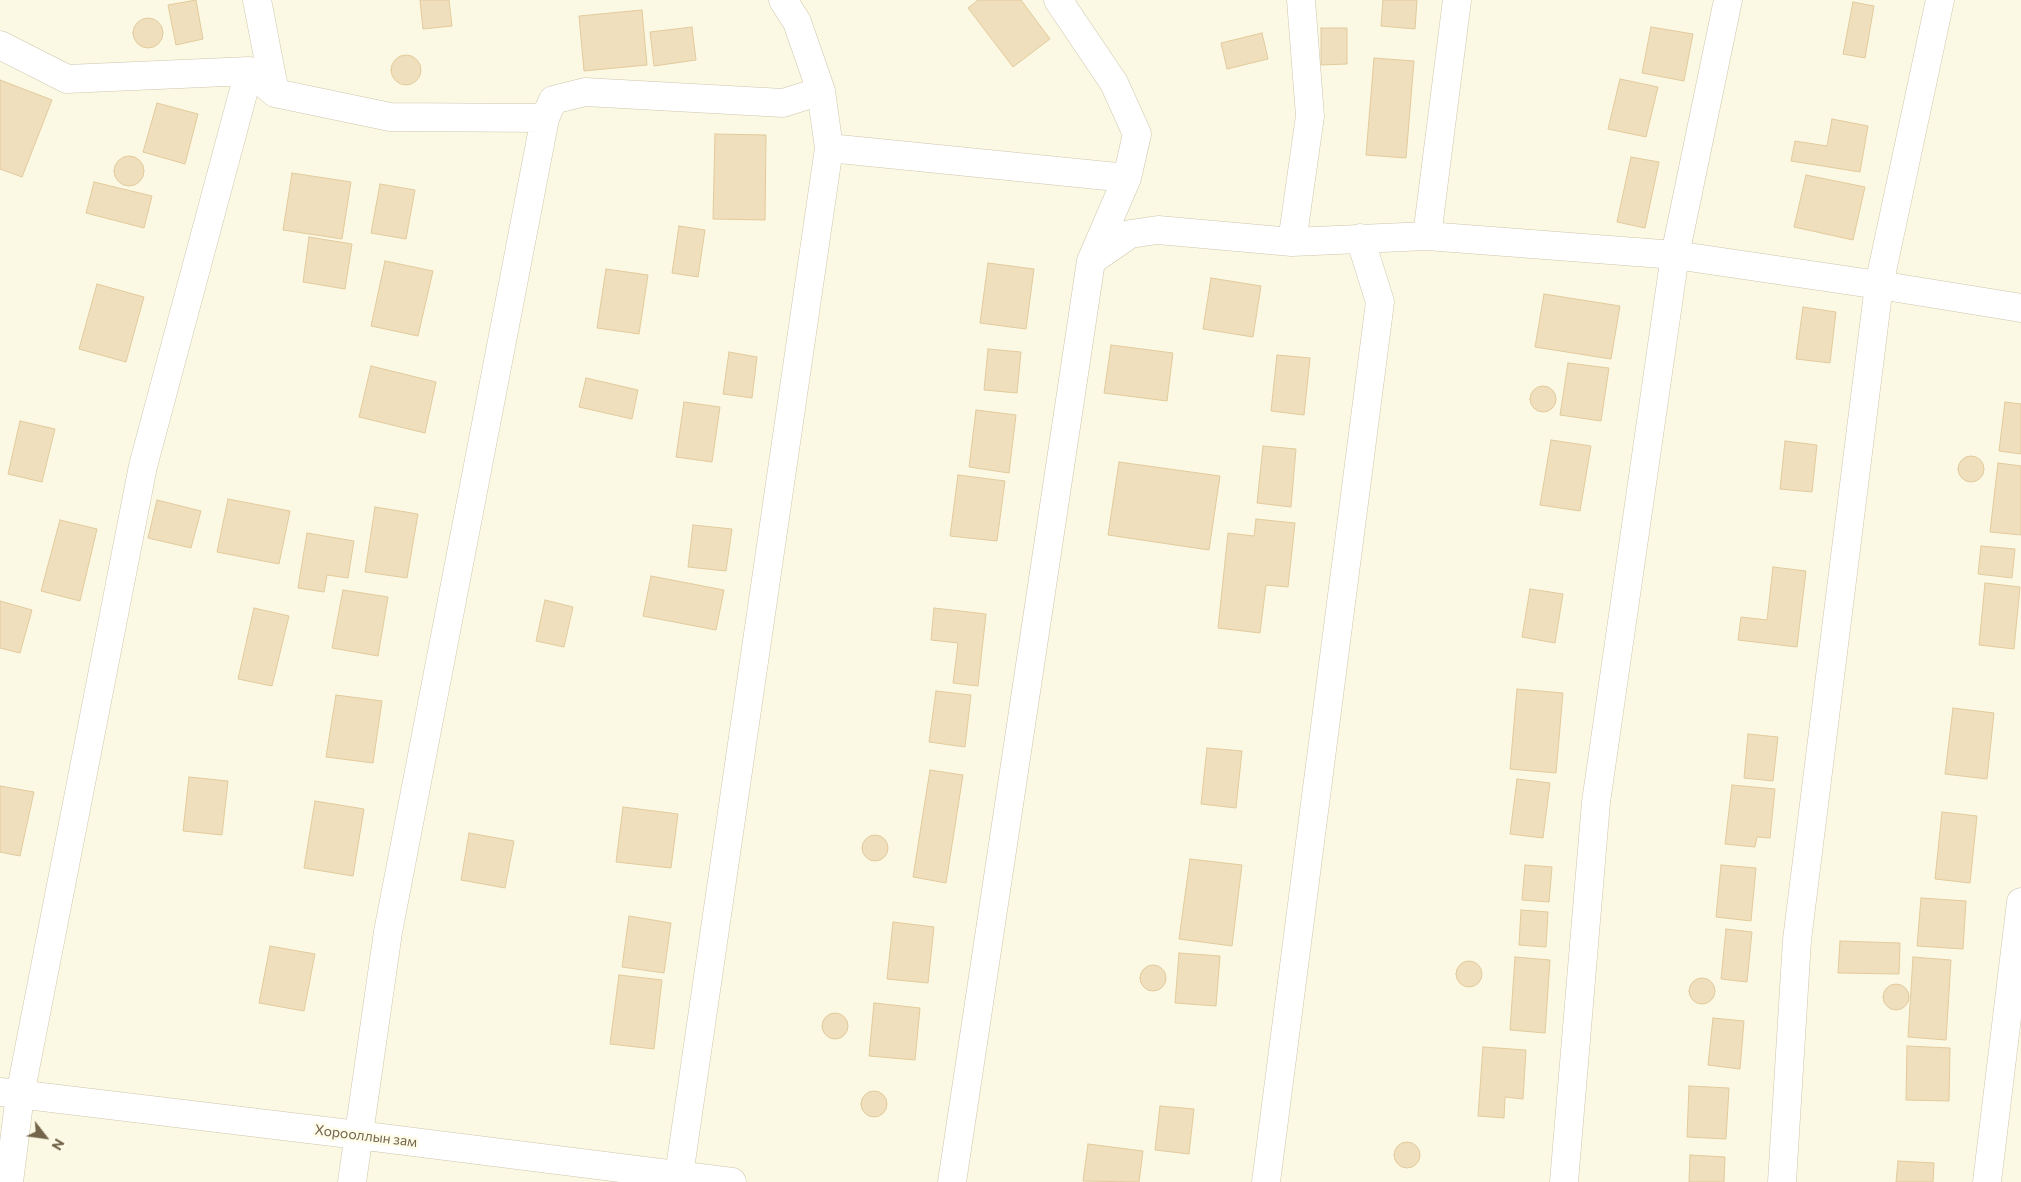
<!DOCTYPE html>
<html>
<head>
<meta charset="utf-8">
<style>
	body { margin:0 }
	#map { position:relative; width:2021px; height:1182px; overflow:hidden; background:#fbf9e3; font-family:Commissioner,sans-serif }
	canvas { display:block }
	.north { position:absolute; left:20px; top:1112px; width:50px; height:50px; -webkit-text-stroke:4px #fefce9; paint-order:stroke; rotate:120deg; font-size:14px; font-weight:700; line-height:20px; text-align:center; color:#73644a }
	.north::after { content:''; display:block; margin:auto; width:18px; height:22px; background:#73644a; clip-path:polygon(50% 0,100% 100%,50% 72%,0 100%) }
</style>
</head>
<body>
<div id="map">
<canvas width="2021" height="1182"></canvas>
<div class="north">N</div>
</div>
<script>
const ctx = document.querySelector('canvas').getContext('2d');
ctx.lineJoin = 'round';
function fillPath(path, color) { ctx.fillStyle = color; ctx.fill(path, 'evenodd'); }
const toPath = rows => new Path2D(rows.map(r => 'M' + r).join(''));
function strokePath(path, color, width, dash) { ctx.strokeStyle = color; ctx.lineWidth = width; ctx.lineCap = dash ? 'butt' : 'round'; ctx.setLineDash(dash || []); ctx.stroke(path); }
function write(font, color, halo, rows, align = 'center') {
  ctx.font = font + ' Commissioner,sans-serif'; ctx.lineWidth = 5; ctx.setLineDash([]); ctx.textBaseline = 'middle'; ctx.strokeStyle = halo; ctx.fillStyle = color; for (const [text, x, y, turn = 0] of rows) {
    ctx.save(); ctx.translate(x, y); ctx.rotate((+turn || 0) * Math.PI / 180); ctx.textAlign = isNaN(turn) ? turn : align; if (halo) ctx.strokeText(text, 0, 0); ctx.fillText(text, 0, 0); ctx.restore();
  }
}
const building = toPath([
	[196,0,203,39,176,45,168,5,196,0],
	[420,0,449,0,452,26,423,29,420,0],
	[978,0,1021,0,1050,39,1013,67,968,8,978,0],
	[1383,0,1417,0,1415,29,1381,26,1383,0],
	[1853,2,1874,6,1865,58,1843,54,1853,2],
	[642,10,647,65,584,71,579,16,642,10],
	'133 33a15 15 0 1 1 30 0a15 15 0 1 1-30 0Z',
	[692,27,696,60,654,66,650,32,692,27],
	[1651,27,1693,34,1684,81,1642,73,1651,27],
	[1321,28,1347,28,1347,64,1321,65,1321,28],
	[1262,33,1268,59,1227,69,1221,43,1262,33],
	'391 70a15 15 0 1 1 30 0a15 15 0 1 1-30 0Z',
	[1374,58,1414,61,1406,158,1366,155,1374,58],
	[1620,79,1658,87,1646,137,1608,129,1620,79],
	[0,80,52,100,22,177,0,169,0,80],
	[157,103,198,114,185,164,143,152,157,103],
	[1832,119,1868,126,1860,172,1791,161,1795,141,1827,146,1832,119],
	[715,134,766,135,765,220,713,219,715,134],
	'114 171a15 15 0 1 1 30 0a15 15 0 1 1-30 0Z',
	[1631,157,1659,162,1645,228,1617,222,1631,157],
	[292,173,351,182,342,239,283,230,292,173],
	[1806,175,1865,187,1853,240,1794,227,1806,175],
	[94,182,152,196,144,228,86,213,94,182],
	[380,184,415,190,406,239,371,233,380,184],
	[679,226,705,230,698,277,672,273,679,226],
	[309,237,352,244,345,289,303,282,309,237],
	[385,261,433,271,418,336,371,326,385,261],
	[988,263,1034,269,1026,329,980,323,988,263],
	[606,269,648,275,639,334,597,328,606,269],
	[1211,278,1261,286,1253,337,1203,329,1211,278],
	[97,284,144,297,126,362,79,349,97,284],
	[1544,294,1620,306,1611,359,1535,347,1544,294],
	[1803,307,1836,312,1830,363,1796,359,1803,307],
	[1111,345,1173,353,1167,401,1104,393,1111,345],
	[988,349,1021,352,1017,393,984,390,988,349],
	[729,352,757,357,752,398,723,394,729,352],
	[1277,355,1310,358,1304,415,1271,411,1277,355],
	[1568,363,1609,368,1601,421,1560,415,1568,363],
	[371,366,436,382,425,433,359,417,371,366],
	[586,378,638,390,632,419,579,407,586,378],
	'1530 399a13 13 0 1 1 26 0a13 13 0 1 1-26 0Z',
	[684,402,720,407,712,462,676,457,684,402],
	[2005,402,2021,404,2021,454,1999,451,2005,402],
	[976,410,1016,415,1009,473,969,467,976,410],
	[20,421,55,429,42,482,8,474,20,421],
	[1551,440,1591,446,1580,511,1540,505,1551,440],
	[1785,441,1817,445,1812,492,1780,489,1785,441],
	[1263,446,1296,449,1291,507,1257,503,1263,446],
	'1958 469a13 13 0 1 1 26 0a13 13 0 1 1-26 0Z',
	[1119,462,1220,476,1209,550,1108,535,1119,462],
	[1998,463,2021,466,2021,535,1990,532,1998,463],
	[958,475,1005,481,997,541,950,536,958,475],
	[228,499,290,511,279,564,217,552,228,499],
	[157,500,201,511,191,548,148,538,157,500],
	[375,507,418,514,407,578,365,572,375,507],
	[1256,519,1295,523,1288,587,1266,585,1260,633,1218,628,1228,533,1254,536,1256,519],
	[60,520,97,529,80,601,41,591,60,520],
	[693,525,732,529,726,571,688,567,693,525],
	[307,533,354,541,348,578,327,575,324,592,298,588,307,533],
	[1981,546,2015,549,2012,578,1978,574,1981,546],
	[1773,567,1806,571,1797,647,1738,640,1741,617,1767,620,1773,567],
	[651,576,724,590,716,630,643,616,651,576],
	[1985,583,2020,587,2014,649,1979,645,1985,583],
	[1530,589,1563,594,1555,643,1522,637,1530,589],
	[343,590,388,597,378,656,332,648,343,590],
	[545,600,573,607,564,647,536,641,545,600],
	[0,601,32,610,20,653,0,648,0,601],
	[254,608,289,616,272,686,238,679,254,608],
	[934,608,986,614,978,686,953,683,958,643,931,640,934,608],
	[1517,689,1563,693,1556,773,1510,769,1517,689],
	[936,691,971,695,965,747,929,742,936,691],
	[336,695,382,701,373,763,326,757,336,695],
	[1953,708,1994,713,1987,779,1945,774,1953,708],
	[1748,734,1778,737,1773,781,1744,778,1748,734],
	[1207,748,1242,751,1236,808,1201,804,1207,748],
	[930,770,963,775,946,883,913,877,930,770],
	[189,777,228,781,222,835,183,831,189,777],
	[1517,779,1550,783,1543,838,1510,834,1517,779],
	[1732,785,1775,789,1770,838,1757,837,1755,847,1725,844,1732,785],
	[0,786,34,792,20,856,0,852,0,786],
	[315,801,364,809,353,876,304,868,315,801],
	[623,807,678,814,671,868,616,862,623,807],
	[1942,812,1977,816,1970,883,1935,879,1942,812],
	[469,833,514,841,505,888,461,880,469,833],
	'862 848a13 13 0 1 1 26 0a13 13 0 1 1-26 0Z',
	[1190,859,1242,865,1232,946,1179,939,1190,859],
	[1525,865,1552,867,1549,902,1522,900,1525,865],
	[1721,865,1756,868,1751,921,1716,917,1721,865],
	[1921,898,1966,901,1963,949,1917,946,1921,898],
	[1521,910,1548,912,1546,947,1519,945,1521,910],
	[629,916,671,923,664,973,622,967,629,916],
	[893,922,934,927,928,983,887,979,893,922],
	[1726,929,1752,932,1747,982,1721,979,1726,929],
	[1840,941,1900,943,1899,974,1838,973,1840,941],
	[270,946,315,954,304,1011,259,1003,270,946],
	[1179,953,1220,956,1216,1006,1175,1003,1179,953],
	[1515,957,1550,960,1545,1033,1510,1030,1515,957],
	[1913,957,1951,960,1946,1040,1908,1037,1913,957],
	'1456 974a13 13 0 1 1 26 0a13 13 0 1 1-26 0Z',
	'1140 978a13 13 0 1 1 26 0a13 13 0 1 1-26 0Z',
	[619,975,662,980,654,1049,610,1044,619,975],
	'1689 991a13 13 0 1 1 26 0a13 13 0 1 1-26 0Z',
	'1883 997a13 13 0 1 1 26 0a13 13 0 1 1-26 0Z',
	[874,1003,920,1008,915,1060,869,1056,874,1003],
	'822 1026a13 13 0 1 1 26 0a13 13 0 1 1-26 0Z',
	[1713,1018,1744,1021,1740,1069,1708,1065,1713,1018],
	[1907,1046,1950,1048,1949,1101,1906,1100,1907,1046],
	[1483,1047,1526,1050,1523,1099,1505,1097,1504,1118,1478,1116,1483,1047],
	[1689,1086,1729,1088,1726,1139,1687,1137,1689,1086],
	'861 1104a13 13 0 1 1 26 0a13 13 0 1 1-26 0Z',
	[1160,1106,1194,1109,1189,1154,1155,1150,1160,1106],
	'1394 1155a13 13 0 1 1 26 0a13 13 0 1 1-26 0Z',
	[1088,1144,1143,1151,1139,1182,1083,1181,1088,1144],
	[1690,1155,1725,1157,1724,1182,1689,1182,1690,1155],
	[1898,1161,1934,1163,1933,1182,1896,1182,1898,1161]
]);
fillPath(building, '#f0dfbc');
strokePath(building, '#e2ca9d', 1);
const minor = toPath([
	[257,0,275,93],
	[0,45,67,79,249,71,275,93,390,117,545,118,553,100,585,92,783,103,821,91],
	[829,148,1127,178],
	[1427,236,1457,0],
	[1292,242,1310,116,1301,0],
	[1091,261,1130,234,1158,230,1292,242,1427,236,1675,255,1879,285,2021,308],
	[9,1182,20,1095,143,466,249,71],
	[352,1182,388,932,545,118],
	[678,1182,829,148,821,91,797,22,783,0],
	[952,1182,1091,261,1127,178,1137,134,1114,83,1058,0],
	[1266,1182,1380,302,1360,238],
	[1564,1182,1596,802,1675,255,1728,0],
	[1782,1182,1797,940,1879,285,1940,0],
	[1987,1182,2021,902]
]);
const tertiary = toPath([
	[0,1092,358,1135,732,1182]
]);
strokePath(minor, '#cec5ad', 29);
strokePath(tertiary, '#cec5ad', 29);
strokePath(minor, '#fff', 28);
strokePath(tertiary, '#fff', 28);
write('14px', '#73644a', '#fefce9', [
	["Хорооллын зам",366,1136,7]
]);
</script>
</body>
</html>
